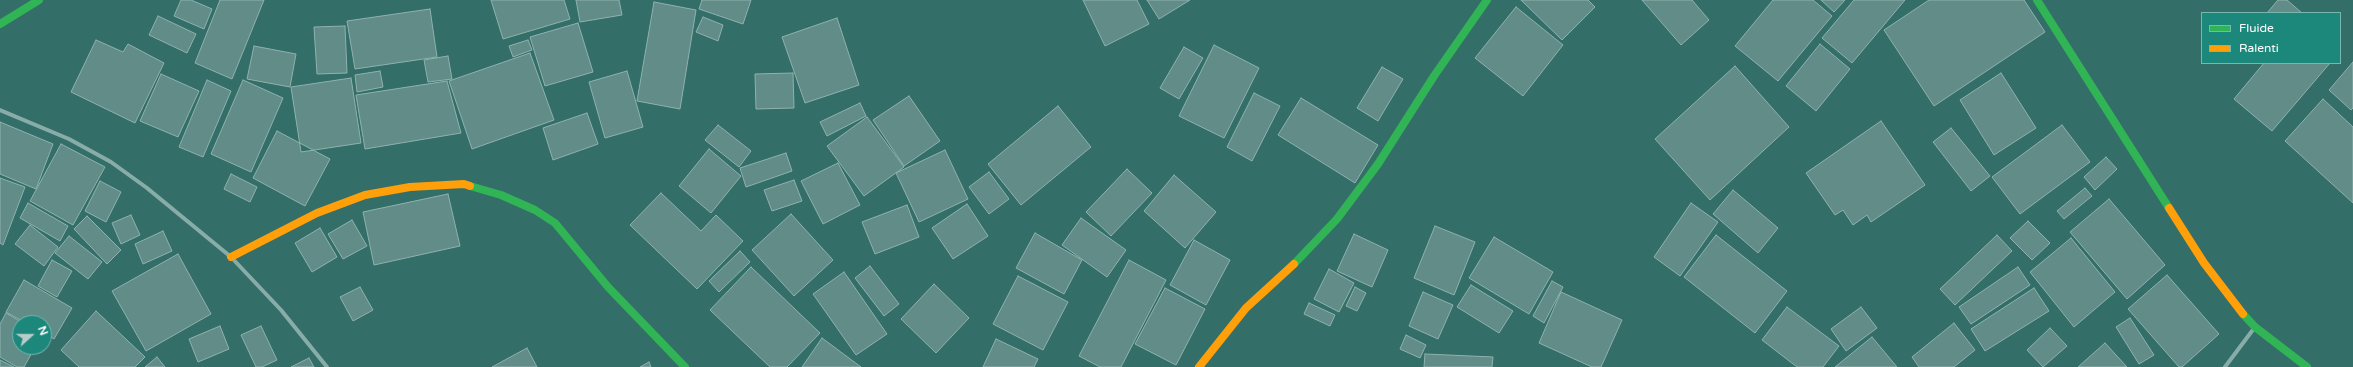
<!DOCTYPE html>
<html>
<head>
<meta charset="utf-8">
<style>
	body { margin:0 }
	#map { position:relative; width:2353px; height:367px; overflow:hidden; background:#346e68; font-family:"Varela Round",sans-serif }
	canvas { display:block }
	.legend { position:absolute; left:2201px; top:12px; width:140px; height:52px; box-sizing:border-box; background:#1c877b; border:1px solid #77b7b0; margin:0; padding:5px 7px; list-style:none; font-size:12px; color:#fff }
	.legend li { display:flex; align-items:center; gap:8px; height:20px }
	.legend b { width:20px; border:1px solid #77b7b0 }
	.north { position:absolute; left:12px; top:315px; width:40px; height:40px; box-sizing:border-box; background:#1c877b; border:1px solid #77b7b0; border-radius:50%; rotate:69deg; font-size:11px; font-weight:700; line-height:16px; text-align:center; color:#fff }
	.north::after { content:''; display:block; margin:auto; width:14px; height:18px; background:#b8ccca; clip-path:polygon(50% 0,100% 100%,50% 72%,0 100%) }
</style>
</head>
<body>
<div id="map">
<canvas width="2353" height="367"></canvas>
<ul class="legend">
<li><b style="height:5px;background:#30b455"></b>Fluide</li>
<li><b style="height:5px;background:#ff9f0a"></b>Ralenti</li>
</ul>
<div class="north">N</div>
</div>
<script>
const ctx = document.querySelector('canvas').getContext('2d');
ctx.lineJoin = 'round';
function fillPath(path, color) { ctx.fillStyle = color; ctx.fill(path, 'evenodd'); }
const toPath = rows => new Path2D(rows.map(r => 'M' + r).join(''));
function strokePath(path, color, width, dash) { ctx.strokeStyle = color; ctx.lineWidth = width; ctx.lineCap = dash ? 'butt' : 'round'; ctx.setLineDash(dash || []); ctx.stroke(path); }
const building = toPath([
	[181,0,191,0,212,9,204,29,174,16,181,0],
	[220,0,264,0,232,79,195,63,220,0],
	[491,0,564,0,570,19,503,39,491,0],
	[576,0,619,0,622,15,580,22,576,0],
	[702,0,751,0,743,24,699,9,702,0],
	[1083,0,1137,0,1149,24,1105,46,1083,0],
	[1147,0,1190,0,1159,19,1147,0],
	[1521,0,1588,0,1595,7,1562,40,1521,0],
	[1642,0,1692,0,1709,20,1681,45,1642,0],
	[1773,0,1813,0,1832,16,1778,81,1735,46,1773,0],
	[1821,0,1845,0,1834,12,1821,0],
	[1854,0,1905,0,1852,63,1822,38,1854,0],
	[1929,0,2024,0,2045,32,1934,106,1884,30,1929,0],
	[2278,0,2287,0,2302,13,2267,13,2278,0],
	[654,2,696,10,680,109,637,101,654,2],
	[1516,7,1563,45,1523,96,1475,58,1516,7],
	[430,9,437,57,355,69,347,21,430,9],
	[158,16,196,34,187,53,149,35,158,16],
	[703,17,723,25,718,41,696,32,703,17],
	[837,18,859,85,805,103,782,37,837,18],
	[578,23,593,72,545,86,530,37,578,23],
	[345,26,347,73,317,74,314,27,345,26],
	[96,40,123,52,128,44,164,63,135,123,71,92,96,40],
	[528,40,532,50,513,57,509,46,528,40],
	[1820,44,1850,69,1816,111,1786,86,1820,44],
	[1214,45,1259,68,1224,138,1179,116,1214,45],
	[254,46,296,54,290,87,247,79,254,46],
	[1184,47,1203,58,1179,99,1160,88,1184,47],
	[530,53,554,120,472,149,449,81,530,53],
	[448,56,452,79,428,82,424,60,448,56],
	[2353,62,2353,108,2351,110,2329,90,2353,62],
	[2264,63,2330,63,2272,131,2234,99,2264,63],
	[1735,66,1789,127,1710,200,1655,139,1735,66],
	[1382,67,1403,79,1378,121,1357,108,1382,67],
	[380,71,383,87,357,92,355,75,380,71],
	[627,71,643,127,605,138,589,82,627,71],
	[793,73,794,108,756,109,755,74,793,73],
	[2001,73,2036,128,1994,155,1960,100,2001,73],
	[161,74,199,91,178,137,140,121,161,74],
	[351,78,361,143,301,152,291,87,351,78],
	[207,80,231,91,203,157,179,147,207,80],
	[243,80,283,98,251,172,211,154,243,80],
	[447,81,461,133,365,149,356,95,447,81],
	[1254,93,1280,106,1252,161,1227,147,1254,93],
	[909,96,940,141,904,166,873,120,909,96],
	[1301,98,1378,145,1355,183,1278,135,1301,98],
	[2323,99,2353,127,2353,203,2285,141,2323,99],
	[860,103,866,116,827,136,820,122,860,103],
	[1058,106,1091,147,1021,205,988,164,1058,106],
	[587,113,598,144,553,160,543,128,587,113],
	[867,117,904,167,864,196,827,146,867,117],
	[1881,121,1925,185,1871,222,1867,215,1853,225,1843,210,1835,215,1806,173,1881,121],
	[0,122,53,144,36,189,0,174,0,122],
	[718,125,751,151,739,167,705,140,718,125],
	[2062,125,2090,162,2020,214,1992,177,2062,125],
	[1951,128,1990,176,1971,191,1933,142,1951,128],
	[277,131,330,159,305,206,253,178,277,131],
	[61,144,105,167,73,225,30,201,61,144],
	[709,149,741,176,711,213,679,186,709,149],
	[945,150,968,199,919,222,896,173,945,150],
	[786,153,792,171,746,187,740,168,786,153],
	[2106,157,2117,169,2095,190,2084,177,2106,157],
	[838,163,860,205,823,224,801,181,838,163],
	[1127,169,1152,193,1111,236,1086,212,1127,169],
	[989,172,1009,199,989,214,969,187,989,172],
	[231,174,257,187,250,202,224,189,231,174],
	[1174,175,1216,212,1185,248,1144,211,1174,175],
	[0,178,25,187,3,245,0,243,0,178],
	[794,180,802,201,772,211,764,190,794,180],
	[100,181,121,192,106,222,85,211,100,181],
	[2085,188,2092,196,2064,219,2057,211,2085,188],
	[1733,190,1778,228,1758,253,1713,214,1733,190],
	[661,193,701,231,716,215,743,241,697,289,630,225,661,193],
	[448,194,460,246,374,265,363,212,448,194],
	[2109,199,2165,265,2127,299,2070,232,2109,199],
	[28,203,68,226,60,241,20,218,28,203],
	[1691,203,1718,222,1680,276,1654,257,1691,203],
	[967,204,988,236,953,259,932,228,967,204],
	[907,205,919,237,875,254,862,222,907,205],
	[791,214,833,260,794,296,752,250,791,214],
	[131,215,140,235,121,244,112,223,131,215],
	[87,216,121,250,107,264,74,229,87,216],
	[1081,218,1126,250,1107,277,1062,245,1081,218],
	[352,220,367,246,343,259,328,234,352,220],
	[2028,221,2050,243,2032,260,2010,238,2028,221],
	[30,225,58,247,44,266,15,244,30,225],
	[1435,226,1475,242,1454,295,1414,278,1435,226],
	[320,228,337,257,312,272,295,243,320,228],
	[163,231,172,251,143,264,135,244,163,231],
	[1035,233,1082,260,1064,294,1016,268,1035,233],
	[1354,234,1388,250,1372,287,1337,271,1354,234],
	[1716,235,1787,291,1755,333,1684,277,1716,235],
	[1997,235,2012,251,1955,305,1940,289,1997,235],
	[69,236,102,262,88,279,55,253,69,236],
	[1494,237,1553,272,1529,314,1469,278,1494,237],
	[2071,238,2115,292,2074,327,2030,272,2071,238],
	[1194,240,1230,260,1206,305,1170,285,1194,240],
	[740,251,750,262,719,292,709,281,740,251],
	[178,254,211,314,146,351,112,291,178,254],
	[52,260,72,271,57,297,38,286,52,260],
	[1129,260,1166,280,1121,367,1100,367,1079,356,1129,260],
	[870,266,899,304,884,316,855,278,870,266],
	[751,267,820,333,787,367,770,367,710,310,751,267],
	[2018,267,2030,285,1971,324,1959,307,2018,267],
	[1329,269,1354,283,1339,312,1314,299,1329,269],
	[844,272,887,334,856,355,813,294,844,272],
	[2167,275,2219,334,2182,367,2179,367,2128,309,2167,275],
	[1018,276,1068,302,1043,350,993,324,1018,276],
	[24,280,72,308,54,339,44,333,44,323,26,323,6,312,24,280],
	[1552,281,1563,287,1544,323,1533,316,1552,281],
	[934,284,969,318,936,353,901,319,934,284],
	[1471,285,1513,311,1499,333,1457,307,1471,285],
	[360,287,373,310,353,321,340,297,360,287],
	[1355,287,1366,293,1357,311,1346,306,1355,287],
	[1165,288,1205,309,1176,365,1135,344,1165,288],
	[2034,288,2049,311,1985,351,1971,329,2034,288],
	[1423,292,1453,305,1438,339,1409,326,1423,292],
	[1561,292,1622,320,1601,367,1592,367,1539,343,1561,292],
	[1309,303,1335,315,1330,326,1304,314,1309,303],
	[1787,307,1839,346,1823,367,1797,367,1762,340,1787,307],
	[1861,307,1877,328,1846,351,1831,329,1861,307],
	[96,311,145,357,135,367,79,367,61,350,96,311],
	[6,313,23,323,20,323,20,347,35,347,24,367,17,367,0,357,0,324,6,313],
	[2130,318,2154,355,2139,364,2116,327,2130,318],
	[1954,323,1975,350,1954,367,1919,367,1912,357,1954,323],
	[220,326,229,349,198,362,189,339,220,326],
	[261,326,277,360,262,367,256,367,241,335,261,326],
	[2050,328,2067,346,2043,367,2027,350,2050,328],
	[1406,335,1426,345,1420,358,1400,349,1406,335],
	[1872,337,1897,367,1835,367,1872,337],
	[822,338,861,367,802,367,822,338],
	[996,339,1038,359,1034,367,983,367,996,339],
	[2105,343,2127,367,2078,367,2105,343],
	[527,348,537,367,492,367,527,348],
	[1425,354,1493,357,1492,367,1424,367,1425,354],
	[157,357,165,367,145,367,157,357],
	[309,358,314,367,291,367,309,358],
	[0,360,14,367,0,367,0,360],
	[649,362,651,367,640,367,649,362]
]);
fillPath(building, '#618c87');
strokePath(building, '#8fb2ae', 1);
strokePath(toPath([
	[0,110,69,139,111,162,147,188,231,257,281,310,327,367],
	[2225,367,2255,327]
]), '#88ada9', 4);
strokePath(toPath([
	[2037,0,2169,208],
	[0,24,39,0],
	[470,186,501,195,535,210,555,223,608,287,685,367],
	[1294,264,1337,219,1378,164,1434,76,1487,0],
	[2243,314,2255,327,2307,367]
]), '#30b455', 8);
strokePath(toPath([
	[2169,208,2204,263,2243,314],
	[231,257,317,213,365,195,410,187,464,184,470,186],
	[1199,367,1246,308,1294,264]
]), '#ff9f0a', 8);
</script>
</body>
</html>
